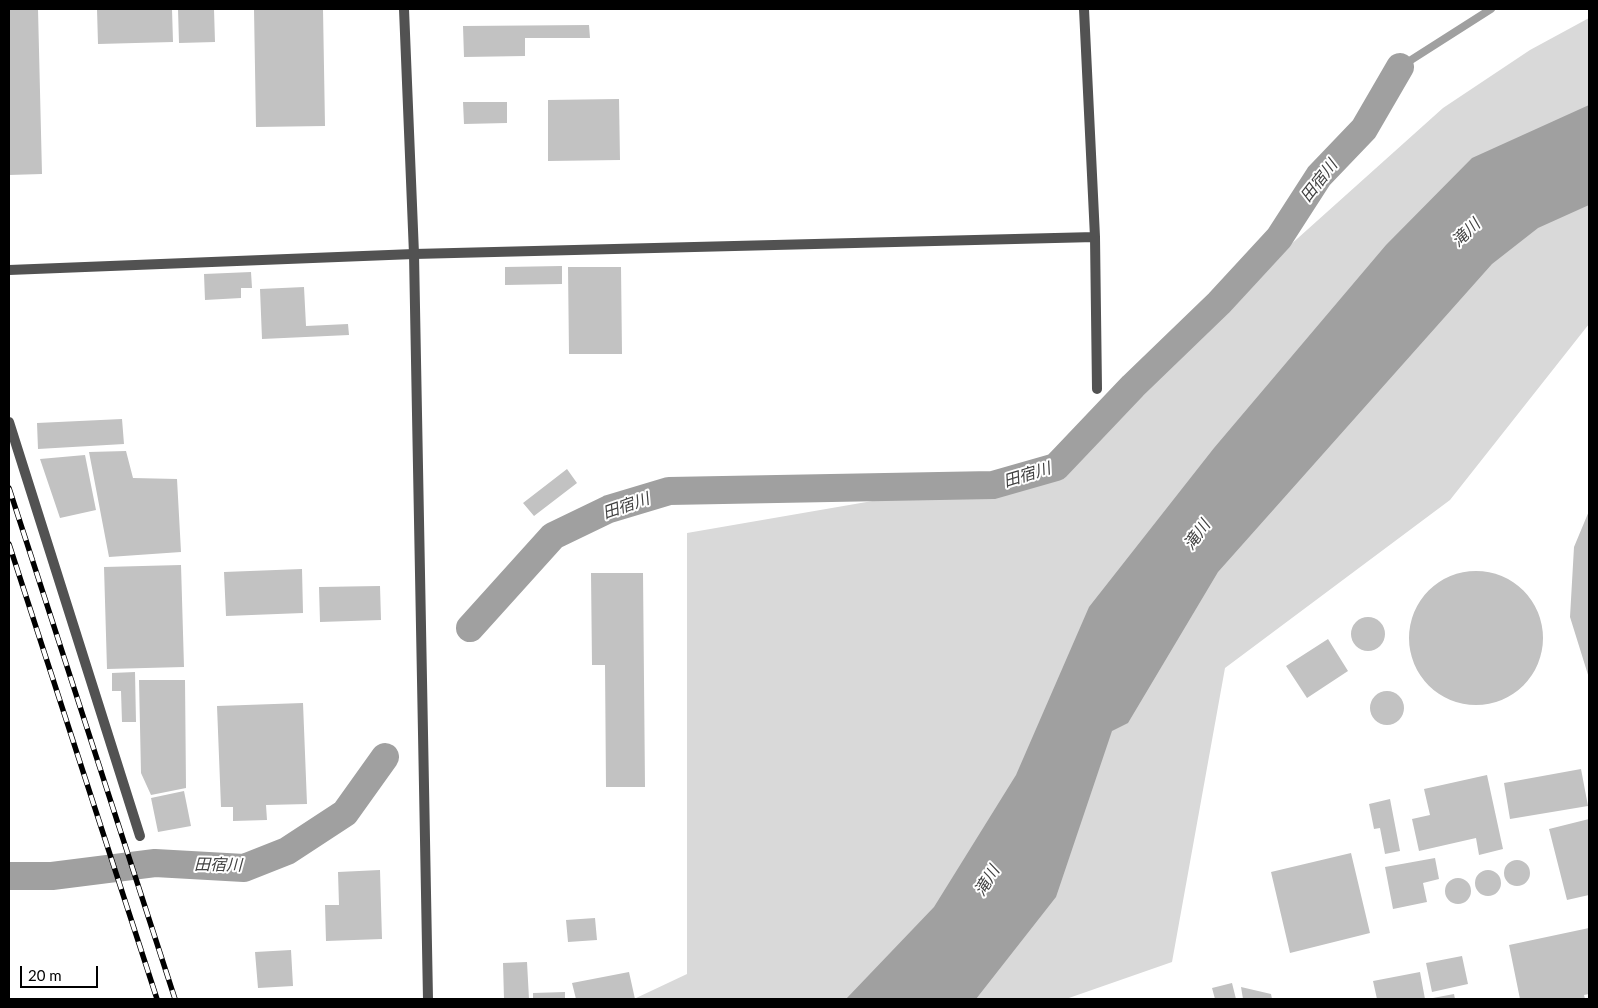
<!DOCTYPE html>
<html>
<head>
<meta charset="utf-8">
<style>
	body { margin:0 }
	#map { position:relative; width:1598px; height:1008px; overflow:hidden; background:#fff; font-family:Lato,sans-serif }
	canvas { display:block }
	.frame { position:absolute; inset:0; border:10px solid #000; pointer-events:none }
	.scale { position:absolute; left:20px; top:966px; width:78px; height:22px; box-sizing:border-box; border:2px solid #000; border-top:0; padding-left:6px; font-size:15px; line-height:18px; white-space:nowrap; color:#000; -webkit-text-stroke:4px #fff; paint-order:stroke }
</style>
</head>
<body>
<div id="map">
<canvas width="1598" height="1008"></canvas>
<div class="frame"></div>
<div class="scale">20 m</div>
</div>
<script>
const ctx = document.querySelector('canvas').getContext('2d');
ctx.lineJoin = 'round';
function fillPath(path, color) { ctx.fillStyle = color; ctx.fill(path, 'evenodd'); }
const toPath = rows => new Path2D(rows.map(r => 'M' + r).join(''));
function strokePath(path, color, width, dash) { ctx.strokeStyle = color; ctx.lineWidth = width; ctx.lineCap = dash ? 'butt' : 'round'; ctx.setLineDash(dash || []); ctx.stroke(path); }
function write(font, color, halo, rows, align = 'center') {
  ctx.font = font + ' Lato,"Noto Sans JP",sans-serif'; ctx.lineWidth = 4; ctx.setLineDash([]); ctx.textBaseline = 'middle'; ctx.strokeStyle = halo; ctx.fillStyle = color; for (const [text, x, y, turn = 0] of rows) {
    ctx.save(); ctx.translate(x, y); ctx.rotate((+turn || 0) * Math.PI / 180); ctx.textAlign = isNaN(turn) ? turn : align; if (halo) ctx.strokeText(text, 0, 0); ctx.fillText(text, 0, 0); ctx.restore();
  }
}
fillPath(toPath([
	[1589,18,1589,324,1450,500,1225,668,1172,962,1066,999,634,999,687,974,687,533,1023,475,1133,386,1443,108,1530,50]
]), '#d9d9d9');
fillPath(toPath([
	[1589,105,1589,205,1538,228,1492,264,1218,572,1128,723,1112,731,1056,897,976,999,846,999,934,907,1016,775,1089,607,1214,448,1386,245,1472,158]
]), '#a0a0a0');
strokePath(toPath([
	[1400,67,1491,9]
]), '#a0a0a0', 8);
strokePath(toPath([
	[470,628,553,536,609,509,669,491,993,485,1056,467,1133,386,1219,303,1279,238,1319,176,1364,129,1400,67],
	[9,876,52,876,155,863,244,868,287,851,345,813,385,757]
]), '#a0a0a0', 28);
fillPath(toPath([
	[9,9,38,9,42,174,9,175],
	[97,9,172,9,173,42,98,44],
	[178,9,214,9,215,42,179,43],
	[254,9,323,9,325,126,256,127],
	[589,25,590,38,525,38,525,56,464,57,463,26],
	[619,99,620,160,548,161,548,100],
	[463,102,507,102,507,123,464,124],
	[562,266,562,284,505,285,505,267],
	[568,267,621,267,622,354,569,354],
	[251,272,252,288,241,288,241,298,205,300,204,274],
	[304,287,306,326,348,324,349,335,262,339,260,289],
	[122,419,124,444,38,449,37,423],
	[126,451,133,478,177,479,181,552,109,557,89,452],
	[85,455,96,510,60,518,40,459],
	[567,469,577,483,534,516,523,503],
	[1589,511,1589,678,1570,617,1574,547],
	[181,565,184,667,107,669,104,567],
	[302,569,303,613,226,616,224,572],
	'1409 638a67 67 0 1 1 134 0a67 67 0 1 1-134 0Z',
	[591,573,643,573,645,787,606,787,605,665,592,665],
	[380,586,381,620,320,622,319,587],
	'1351 634a17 17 0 1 1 34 0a17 17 0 1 1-34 0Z',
	[1328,639,1348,671,1307,698,1286,666],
	[135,672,136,722,122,722,121,691,112,691,112,673],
	[139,680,185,680,186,788,151,795,141,773],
	'1370 708a17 17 0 1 1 34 0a17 17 0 1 1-34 0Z',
	[303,703,307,804,266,805,267,820,233,821,233,807,221,807,217,706],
	[1581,769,1588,806,1510,819,1504,783],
	[1487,775,1503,849,1479,855,1476,838,1419,851,1412,819,1430,815,1424,789],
	[184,791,191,826,158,832,151,798],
	[1390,799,1400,851,1385,854,1380,828,1374,829,1369,804],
	[1589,819,1589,895,1567,900,1549,829],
	[1351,853,1370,933,1290,953,1271,872],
	[1435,858,1439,879,1423,883,1427,902,1393,909,1385,867],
	'1504 873a13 13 0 1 1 26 0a13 13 0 1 1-26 0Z',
	'1475 883a13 13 0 1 1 26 0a13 13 0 1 1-26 0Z',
	[380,870,382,939,326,941,325,905,339,905,338,872],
	'1445 891a13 13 0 1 1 26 0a13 13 0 1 1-26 0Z',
	[595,918,597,940,568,942,566,920],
	[1589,928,1589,994,1584,995,1585,999,1520,999,1509,945],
	[291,950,293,986,258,988,255,952],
	[1462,956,1468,984,1432,992,1426,963],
	[527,962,529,999,504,999,503,963],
	[629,972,635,999,576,999,572,983],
	[1420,972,1425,999,1377,999,1373,981],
	[1232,983,1236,999,1215,999,1212,988],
	[1241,987,1271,994,1272,999,1243,999],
	[565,992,565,999,533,999,533,993],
	[1454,994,1455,999,1433,999,1433,998]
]), '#c2c2c2');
strokePath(toPath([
	[1084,9,1095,237,1097,389],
	[9,270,414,254,1095,237],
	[9,422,140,836]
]), '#525252', 10);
strokePath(toPath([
	[404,9,414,254,428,999]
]), '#525252', 10);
const rail = toPath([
	[9,488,175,999],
	[9,544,157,999]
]);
strokePath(rail, '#000', 5.5);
strokePath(rail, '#fff', 4, [11]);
write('italic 16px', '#414141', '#fff', [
	["田宿川",1319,181,-52],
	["滝川",1466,233,-44],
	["田宿川",1027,475,-17],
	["田宿川",626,506,-19],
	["滝川",1197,535,-54],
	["田宿川",218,865,1],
	["滝川",987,881,-58]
]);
</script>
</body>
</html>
